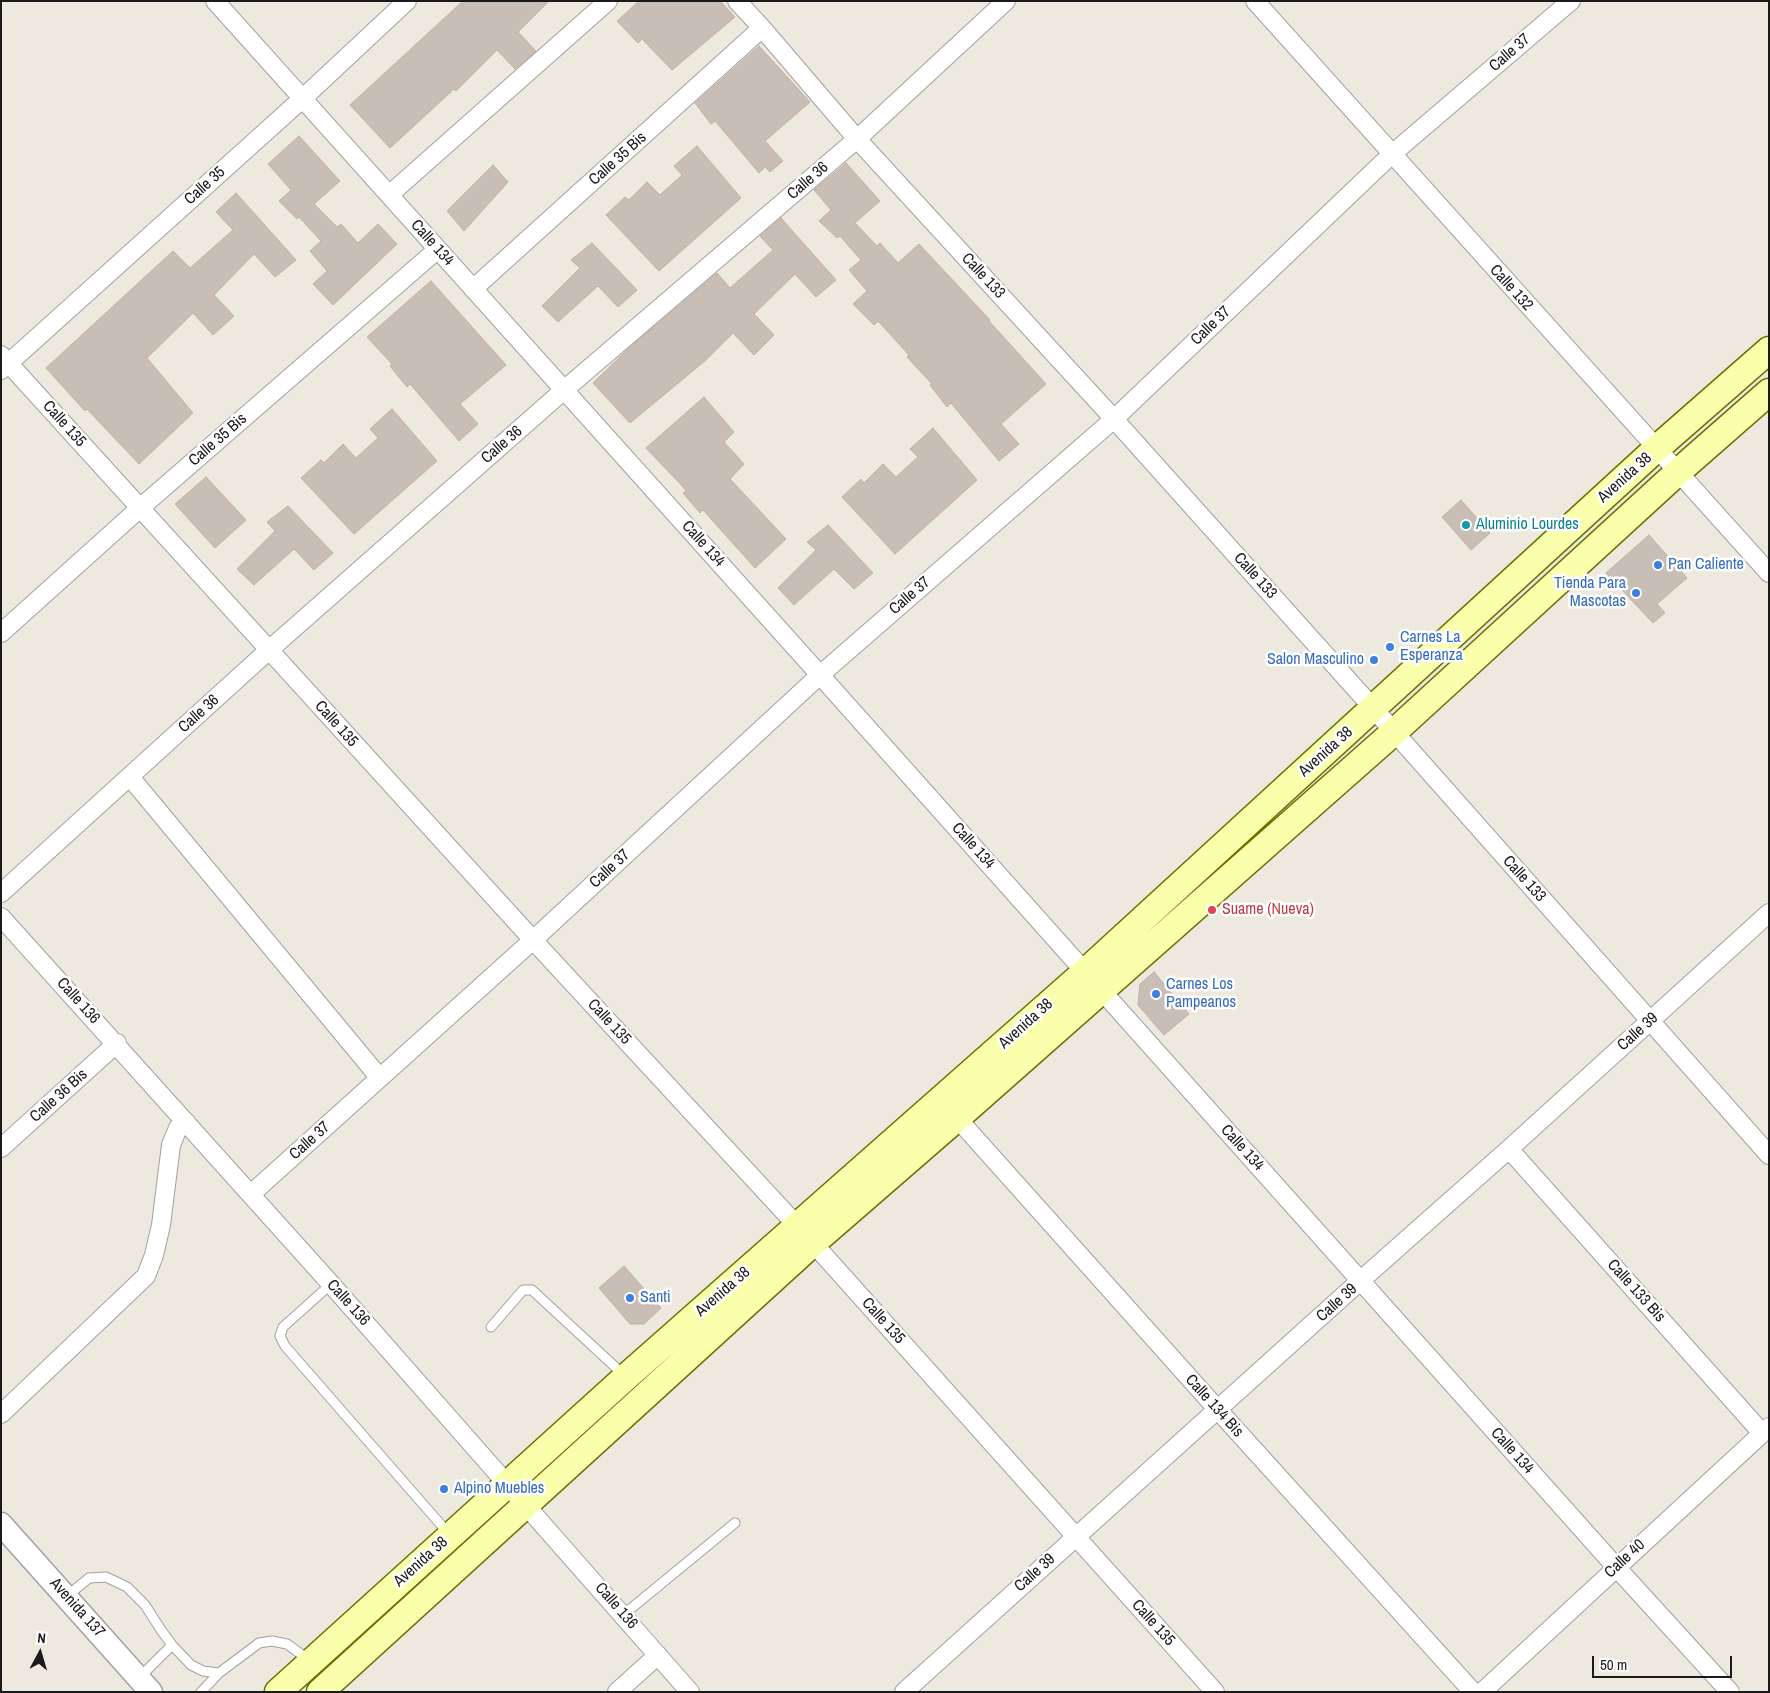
<!DOCTYPE html>
<html>
<head>
<meta charset="utf-8">
<style>
	body { margin:0 }
	#map { position:relative; width:1770px; height:1693px; overflow:hidden; background:#eee9de; font-family:"Archivo Narrow",sans-serif }
	canvas { display:block }
	.frame { position:absolute; inset:0; border:2px solid #1a1a1a; pointer-events:none }
	.north { position:absolute; left:15px; top:1628px; width:50px; height:50px; -webkit-text-stroke:4px #fff; paint-order:stroke; rotate:6deg; font-size:14px; font-weight:700; line-height:20px; text-align:center; color:#1a1a1a }
	.north::after { content:''; display:block; margin:auto; width:18px; height:22px; background:#1a1a1a; clip-path:polygon(50% 0,100% 100%,50% 72%,0 100%) }
	.scale { position:absolute; left:1592px; top:1656px; width:140px; height:22px; box-sizing:border-box; border:2px solid #1a1a1a; border-top:0; padding-left:6px; font-size:15px; line-height:18px; white-space:nowrap; color:#1a1a1a; -webkit-text-stroke:4px #fff; paint-order:stroke }
</style>
</head>
<body>
<div id="map">
<canvas width="1770" height="1693"></canvas>
<div class="frame"></div>
<div class="north">N</div>
<div class="scale">50 m</div>
</div>
<script>
const ctx = document.querySelector('canvas').getContext('2d');
ctx.lineJoin = 'round';
function fillPath(path, color) { ctx.fillStyle = color; ctx.fill(path, 'evenodd'); }
const toPath = rows => new Path2D(rows.map(r => 'M' + r).join(''));
function strokePath(path, color, width, dash) { ctx.strokeStyle = color; ctx.lineWidth = width; ctx.lineCap = dash ? 'butt' : 'round'; ctx.setLineDash(dash || []); ctx.stroke(path); }
function write(font, color, halo, rows, align = 'center') {
  ctx.font = font + ' "Archivo Narrow",sans-serif'; ctx.lineWidth = 5; ctx.setLineDash([]); ctx.textBaseline = 'middle'; ctx.strokeStyle = halo; ctx.fillStyle = color; for (const [text, x, y, turn = 0] of rows) {
    ctx.save(); ctx.translate(x, y); ctx.rotate((+turn || 0) * Math.PI / 180); ctx.textAlign = isNaN(turn) ? turn : align; if (halo) ctx.strokeText(text, 0, 0); ctx.fillText(text, 0, 0); ctx.restore();
  }
}
const building = toPath([
	[463,1,549,1,518,32,536,51,515,69,497,50,456,91,454,89,390,148,350,105,463,1],
	[639,1,720,1,735,17,672,70,642,39,638,43,617,21,639,1],
	[759,46,810,102,765,141,783,161,770,172,765,167,759,173,715,121,711,124,695,103,759,46],
	[299,136,340,181,314,204,337,227,341,224,358,243,378,224,397,244,333,305,313,284,327,271,310,251,321,241,299,217,297,219,279,201,291,190,268,164,299,136],
	[697,146,741,198,659,271,606,215,625,197,629,200,647,182,660,195,682,175,674,166,697,146],
	[846,163,880,201,855,223,877,246,880,243,898,263,919,244,990,320,989,321,1046,384,1001,424,1019,444,999,461,951,403,947,407,930,385,932,384,907,357,909,355,878,321,874,325,853,304,867,291,849,270,861,260,840,236,837,238,819,221,831,210,814,190,846,163],
	[493,165,508,182,464,231,447,211,493,165],
	[236,193,296,260,275,277,254,254,214,295,234,316,213,335,193,313,147,358,193,413,139,464,87,409,85,411,46,368,173,251,190,268,233,230,216,212,236,193],
	[781,218,836,280,816,297,795,274,754,314,774,335,754,355,733,333,706,360,630,423,593,383,628,349,717,273,730,288,773,250,760,236,781,218],
	[592,243,637,290,618,307,598,286,558,322,542,306,580,268,571,260,592,243],
	[431,281,506,365,460,404,478,424,459,441,410,384,407,387,390,366,392,364,367,337,431,281],
	[704,397,734,432,724,442,744,464,730,479,786,539,755,568,703,510,700,513,683,493,686,490,646,448,704,397],
	[392,409,437,461,354,534,301,478,321,460,324,463,343,444,356,458,378,438,370,429,392,409],
	[933,428,977,480,895,554,842,497,861,479,864,483,883,464,896,477,918,457,910,449,933,428],
	[206,477,246,520,215,548,175,504,206,477],
	[1461,500,1490,533,1471,550,1442,517,1461,500],
	[288,506,333,553,314,570,294,549,254,585,237,569,275,531,267,522,288,506],
	[828,525,873,573,854,589,834,569,794,605,778,588,816,550,807,542,828,525],
	[1649,535,1687,578,1657,604,1665,613,1653,623,1606,573,1649,535],
	[1154,972,1189,1014,1164,1035,1138,1005,1140,984,1154,972],
	[624,1266,661,1308,644,1324,630,1324,599,1288,624,1266]
]);
fillPath(building, '#c9beb5');
strokePath(building, '#c0afa0', 1);
const service = toPath([
	[331,1284,283,1327,280,1336,285,1346,449,1534],
	[491,1327,523,1290,532,1290,625,1376],
	[67,1596,89,1578,106,1577,127,1587,145,1605,161,1630,172,1645,191,1665,203,1671,219,1673,259,1643,272,1641,287,1644,309,1660],
	[623,1615,735,1523],
	[139,1678,172,1645],
	[201,1692,219,1673]
]);
const minor = toPath([
	[215,1,820,675,1616,1567,1730,1692],
	[737,1,762,28,857,139,1114,419,1373,708,1769,1155],
	[1255,1,1769,573],
	[389,195,608,1],
	[473,289,762,28],
	[1,355,533,940,813,1243,1215,1692],
	[1,370,302,99,407,1],
	[1,633,140,508,438,249],
	[130,777,379,1077],
	[1,893,269,650,564,390,857,139,1006,1],
	[1,917,331,1284,690,1692],
	[957,1118,1218,1410,1473,1692],
	[1,1148,117,1043],
	[1509,1149,1762,1433],
	[251,1194,533,940,820,675,1114,419,1392,154,1571,1],
	[1,1414,146,1276,154,1255,161,1225,171,1145,178,1128,186,1122],
	[617,1692,658,1655],
	[904,1692,1360,1281,1509,1149,1769,913],
	[1482,1692,1769,1427]
]);
const tertiary = toPath([
	[1,1524,151,1692]
]);
const secondary = toPath([
	[278,1692,626,1377,1085,972,1656,449,1769,350],
	[320,1692,813,1243,957,1118,1394,732,1679,471,1769,392]
]);
strokePath(service, '#a1a1a1', 11);
strokePath(minor, '#a1a1a1', 20);
strokePath(tertiary, '#a1a1a1', 25);
strokePath(secondary, '#647300', 29);
strokePath(service, '#fff', 9);
strokePath(minor, '#fff', 18);
strokePath(tertiary, '#fff', 22);
strokePath(secondary, '#f9ffab', 26);
for (const [x, y, r, color] of [
	[1466,525,5,"#0f9aa8"],
	[1658,565,5,"#3f7fe0"],
	[1636,593,5,"#3f7fe0"],
	[1390,647,5,"#3f7fe0"],
	[1374,660,5,"#3f7fe0"],
	[1212,910,5,"#e0444e"],
	[1156,994,5,"#3f7fe0"],
	[630,1298,5,"#3f7fe0"],
	[444,1489,5,"#3f7fe0"]
]) { const dot = new Path2D(); dot.arc(x, y, r, 0, 2 * Math.PI); ctx.fillStyle = color; ctx.fill(dot); strokePath(dot, '#fff', 2); }
write('16px', '#1a1a1a', '#fff', [
	["Calle 37",1510,53,-41],
	["Calle 35 Bis",618,159,-42],
	["Calle 36",808,181,-41],
	["Calle 35",205,186,-42],
	["Calle 134",432,243,48],
	["Calle 133",983,276,47],
	["Calle 132",1511,288,48],
	["Calle 37",1211,326,-44],
	["Calle 135",64,424,48],
	["Calle 35 Bis",218,440,-41],
	["Calle 36",502,445,-41],
	["Avenida 38",1625,478,-42],
	["Calle 134",703,544,48],
	["Calle 133",1255,576,48],
	["Calle 37",910,596,-41],
	["Calle 36",199,714,-42],
	["Calle 135",336,724,48],
	["Avenida 38",1326,752,-42],
	["Calle 134",973,846,48],
	["Calle 37",610,869,-43],
	["Calle 133",1524,879,48],
	["Calle 136",78,1001,48],
	["Calle 135",609,1022,47],
	["Avenida 38",1026,1024,-42],
	["Calle 39",1638,1032,-42],
	["Calle 36 Bis",59,1096,-42],
	["Calle 37",310,1141,-42],
	["Calle 134",1242,1148,48],
	["Calle 133 Bis",1636,1291,48],
	["Avenida 38",723,1292,-41],
	["Calle 136",348,1303,48],
	["Calle 39",1337,1303,-42],
	["Calle 135",883,1321,48],
	["Calle 134 Bis",1214,1406,48],
	["Calle 134",1512,1451,48],
	["Calle 40",1625,1559,-43],
	["Avenida 38",421,1562,-42],
	["Calle 39",1035,1573,-42],
	["Calle 136",616,1606,49],
	["Avenida 137",77,1608,48],
	["Calle 135",1153,1623,48]
]);
write('16px', '#0d838f', '#fff', [
	["Aluminio Lourdes",1476,525]
], 'left');
write('16px', '#366cbe', '#fff', [
	["Pan Caliente",1668,565],
	["Tienda Para",1626,584,"right"],
	["Mascotas",1626,602,"right"],
	["Carnes La",1400,638],
	["Esperanza",1400,656],
	["Salon Masculino",1364,660,"right"],
	["Carnes Los",1166,985],
	["Pampeanos",1166,1003],
	["Santi",640,1298],
	["Alpino Muebles",454,1489]
], 'left');
write('16px', '#be3a42', '#fff', [
	["Suame (Nueva)",1222,910]
], 'left');
</script>
</body>
</html>
